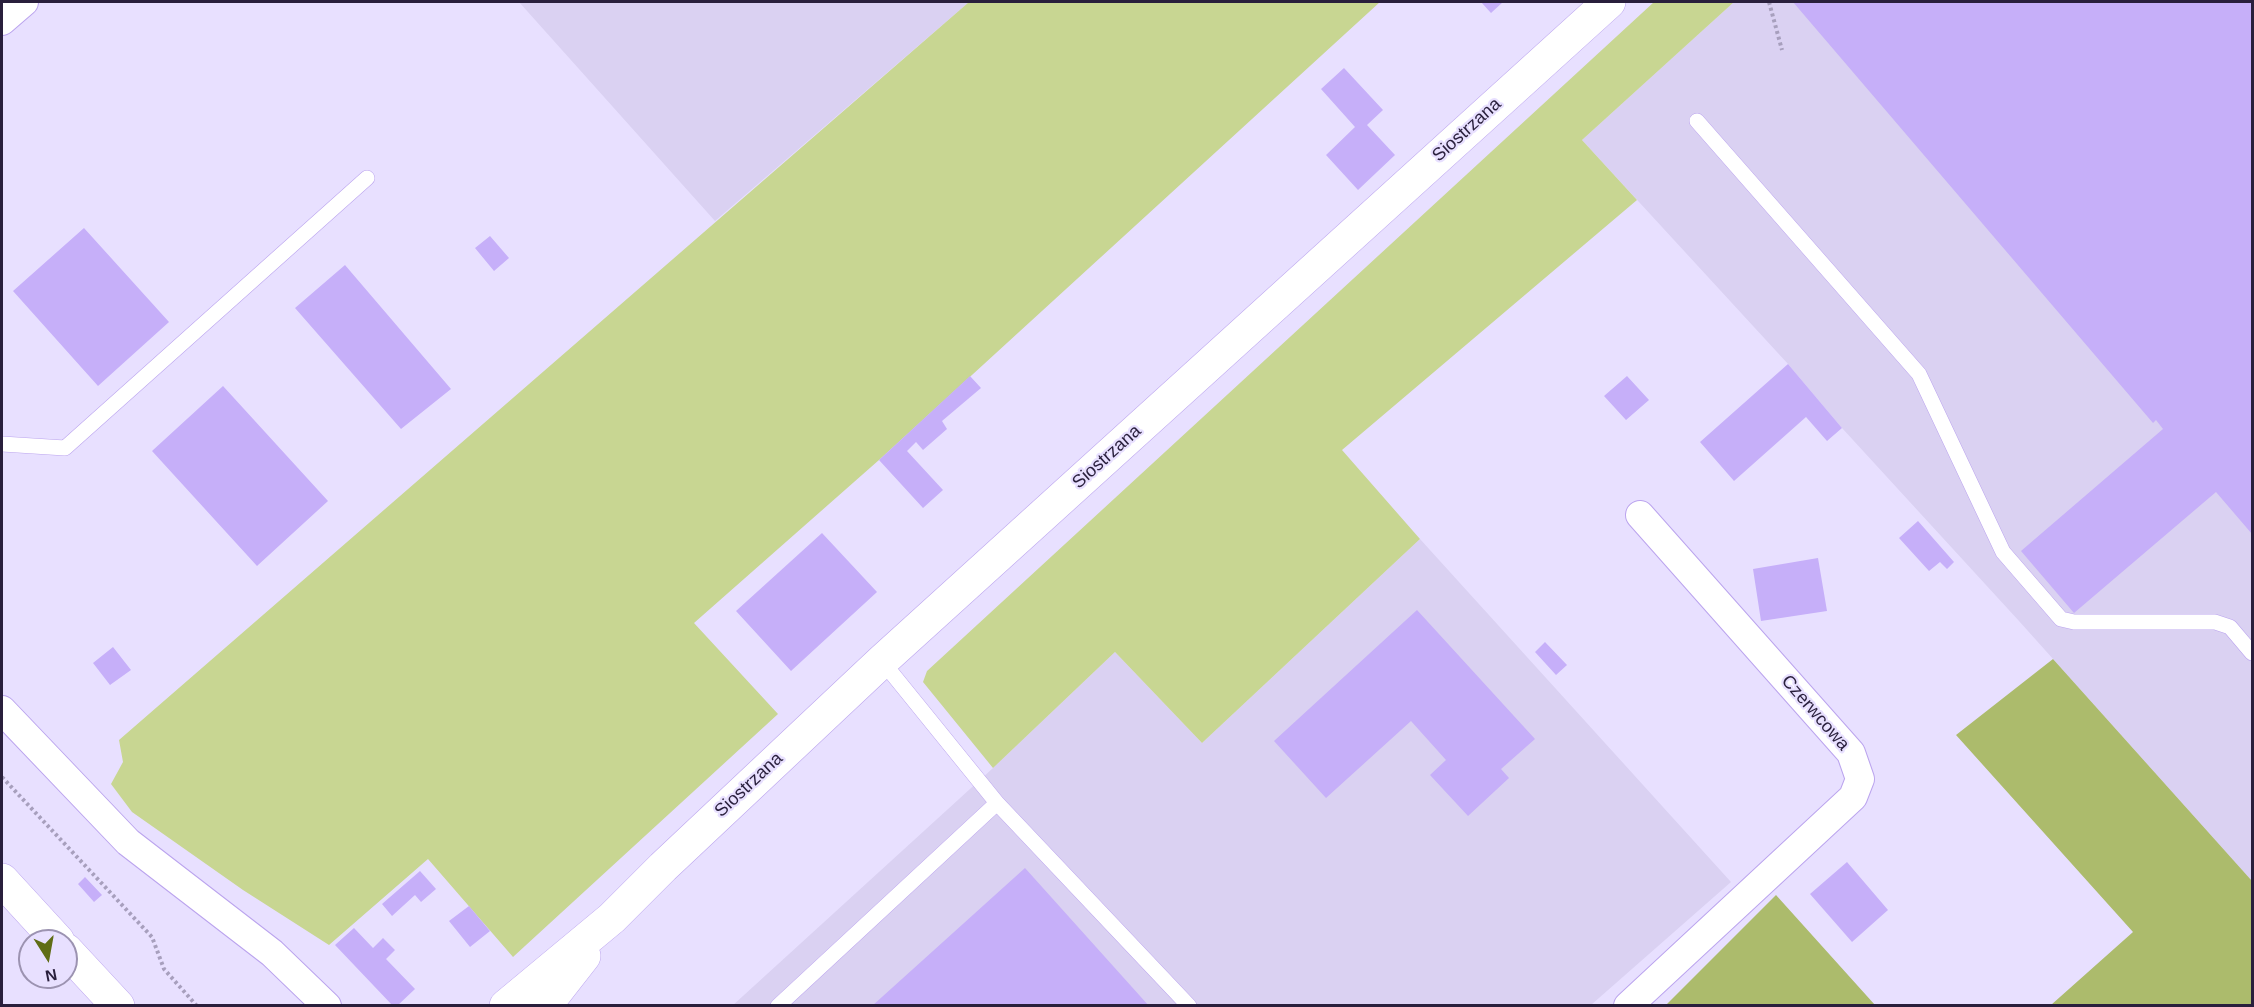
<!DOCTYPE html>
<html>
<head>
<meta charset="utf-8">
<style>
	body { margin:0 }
	#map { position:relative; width:2254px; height:1007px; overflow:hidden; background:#e8e0ff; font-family:Helvetica,sans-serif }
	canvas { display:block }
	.frame { position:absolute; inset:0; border:3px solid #291f3c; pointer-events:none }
	.north { position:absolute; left:18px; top:929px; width:60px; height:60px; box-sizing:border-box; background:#e8e0ff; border:2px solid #9c93b1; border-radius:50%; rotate:169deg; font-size:16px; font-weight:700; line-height:24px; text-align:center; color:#291f3c }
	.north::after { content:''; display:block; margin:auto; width:21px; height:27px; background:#606d16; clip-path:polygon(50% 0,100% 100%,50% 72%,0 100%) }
</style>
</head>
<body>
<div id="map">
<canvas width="2254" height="1007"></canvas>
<div class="frame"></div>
<div class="north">N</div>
</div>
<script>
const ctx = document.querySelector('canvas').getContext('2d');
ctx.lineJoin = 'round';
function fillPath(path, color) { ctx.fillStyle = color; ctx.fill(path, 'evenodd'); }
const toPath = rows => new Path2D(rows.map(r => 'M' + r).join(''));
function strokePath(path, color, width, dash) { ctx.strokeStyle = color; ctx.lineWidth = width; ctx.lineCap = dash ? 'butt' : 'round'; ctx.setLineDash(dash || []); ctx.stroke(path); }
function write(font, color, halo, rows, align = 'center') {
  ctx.font = font + ' Helvetica,sans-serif'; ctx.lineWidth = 4.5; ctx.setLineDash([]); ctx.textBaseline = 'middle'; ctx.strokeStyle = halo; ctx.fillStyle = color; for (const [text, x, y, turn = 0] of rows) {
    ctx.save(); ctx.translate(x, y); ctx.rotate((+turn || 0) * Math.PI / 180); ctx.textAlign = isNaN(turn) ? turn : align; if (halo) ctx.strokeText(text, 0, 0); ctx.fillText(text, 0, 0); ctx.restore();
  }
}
fillPath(toPath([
	[519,2,969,2,715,221],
	[1734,2,2252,2,2252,881,2019,621,1842,428,1788,364,1582,140],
	[1420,539,1731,882,1591,1005,732,1006,993,768,1115,652,1202,743]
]), '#dad1f2');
fillPath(toPath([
	[969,2,1380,2,879,460,694,623,778,714,513,957,428,859,329,945,243,890,132,812,111,784,123,762,119,740],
	[1654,2,1734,2,1582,140,1637,200,1342,450,1420,539,1202,743,1115,652,993,768,923,682,927,671]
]), '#c8d692');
fillPath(toPath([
	[2053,659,2252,881,2252,1005,2051,1005,2133,932,1956,735],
	[1776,895,1875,1005,1666,1005]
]), '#acbb6c');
fillPath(toPath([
	[1481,2,1503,2,1491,13],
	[1793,2,2252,2,2252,534,2216,492,2074,613,2021,551,2163,429,2156,420,2153,423],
	[1344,68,1383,110,1367,125,1395,155,1358,190,1326,155,1355,127,1321,89],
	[84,228,169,322,98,386,13,291],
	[490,236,509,258,494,271,475,248],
	[345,265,451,389,401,429,295,308],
	[1788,364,1842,428,1827,441,1806,417,1734,481,1700,442],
	[970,376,981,388,942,421,947,429,923,450,916,442,907,451,943,490,923,508,879,460],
	[1627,376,1649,400,1626,420,1604,396],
	[223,386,328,501,257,566,152,451],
	[1918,521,1954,562,1947,569,1940,562,1929,571,1899,538],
	[822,533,877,592,791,671,736,611],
	[1818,558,1827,611,1761,621,1753,569],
	[1417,610,1535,739,1501,769,1509,778,1468,816,1430,775,1446,760,1411,721,1326,798,1274,741],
	[1545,642,1567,665,1556,675,1535,652],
	[113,647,131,670,110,685,93,663],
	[1847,862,1888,910,1852,942,1810,894],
	[1025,868,1149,1006,872,1006],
	[420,871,436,889,421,902,415,895,392,916,382,904],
	[85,877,102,895,94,902,78,884],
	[469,906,490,931,470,947,449,921],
	[354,928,373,948,383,938,395,950,386,959,415,989,397,1006,393,1006,335,945]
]), '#c6aff9');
const service = toPath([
	[1697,121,1919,374,2003,552,2061,619,2074,622,2215,622,2230,627,2252,653],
	[2,444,65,448,367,178],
	[882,661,997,803],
	[778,1006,997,803,1189,1006]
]);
const minor = toPath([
	[2,21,24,2],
	[2,710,128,842,272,953,327,1006],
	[1628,1006,1853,797,1860,779,1851,753,1640,515]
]);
const tertiary = toPath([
	[506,1006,612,918,663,867,882,661,1609,2],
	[545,1006,584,956]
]);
const primary = toPath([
	[2,880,58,941],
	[66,950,118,1006]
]);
strokePath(service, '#bba4ee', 16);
strokePath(minor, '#bba4ee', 30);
strokePath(tertiary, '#bba4ee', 34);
strokePath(primary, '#bba4ee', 34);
strokePath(toPath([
	[1769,2,1782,50],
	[2,777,152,937,164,969,197,1006]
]), '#a79fbd', 4, [3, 3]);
strokePath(service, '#fff', 15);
strokePath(minor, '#fff', 28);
strokePath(tertiary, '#fff', 33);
strokePath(primary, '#fff', 33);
write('18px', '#291f3c', '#e8e0ff', [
	["Siostrzana",1467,130,-42],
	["Siostrzana",1107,457,-42],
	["Czerwcowa",1815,713,49],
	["Siostrzana",749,785,-43]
]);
</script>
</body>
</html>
